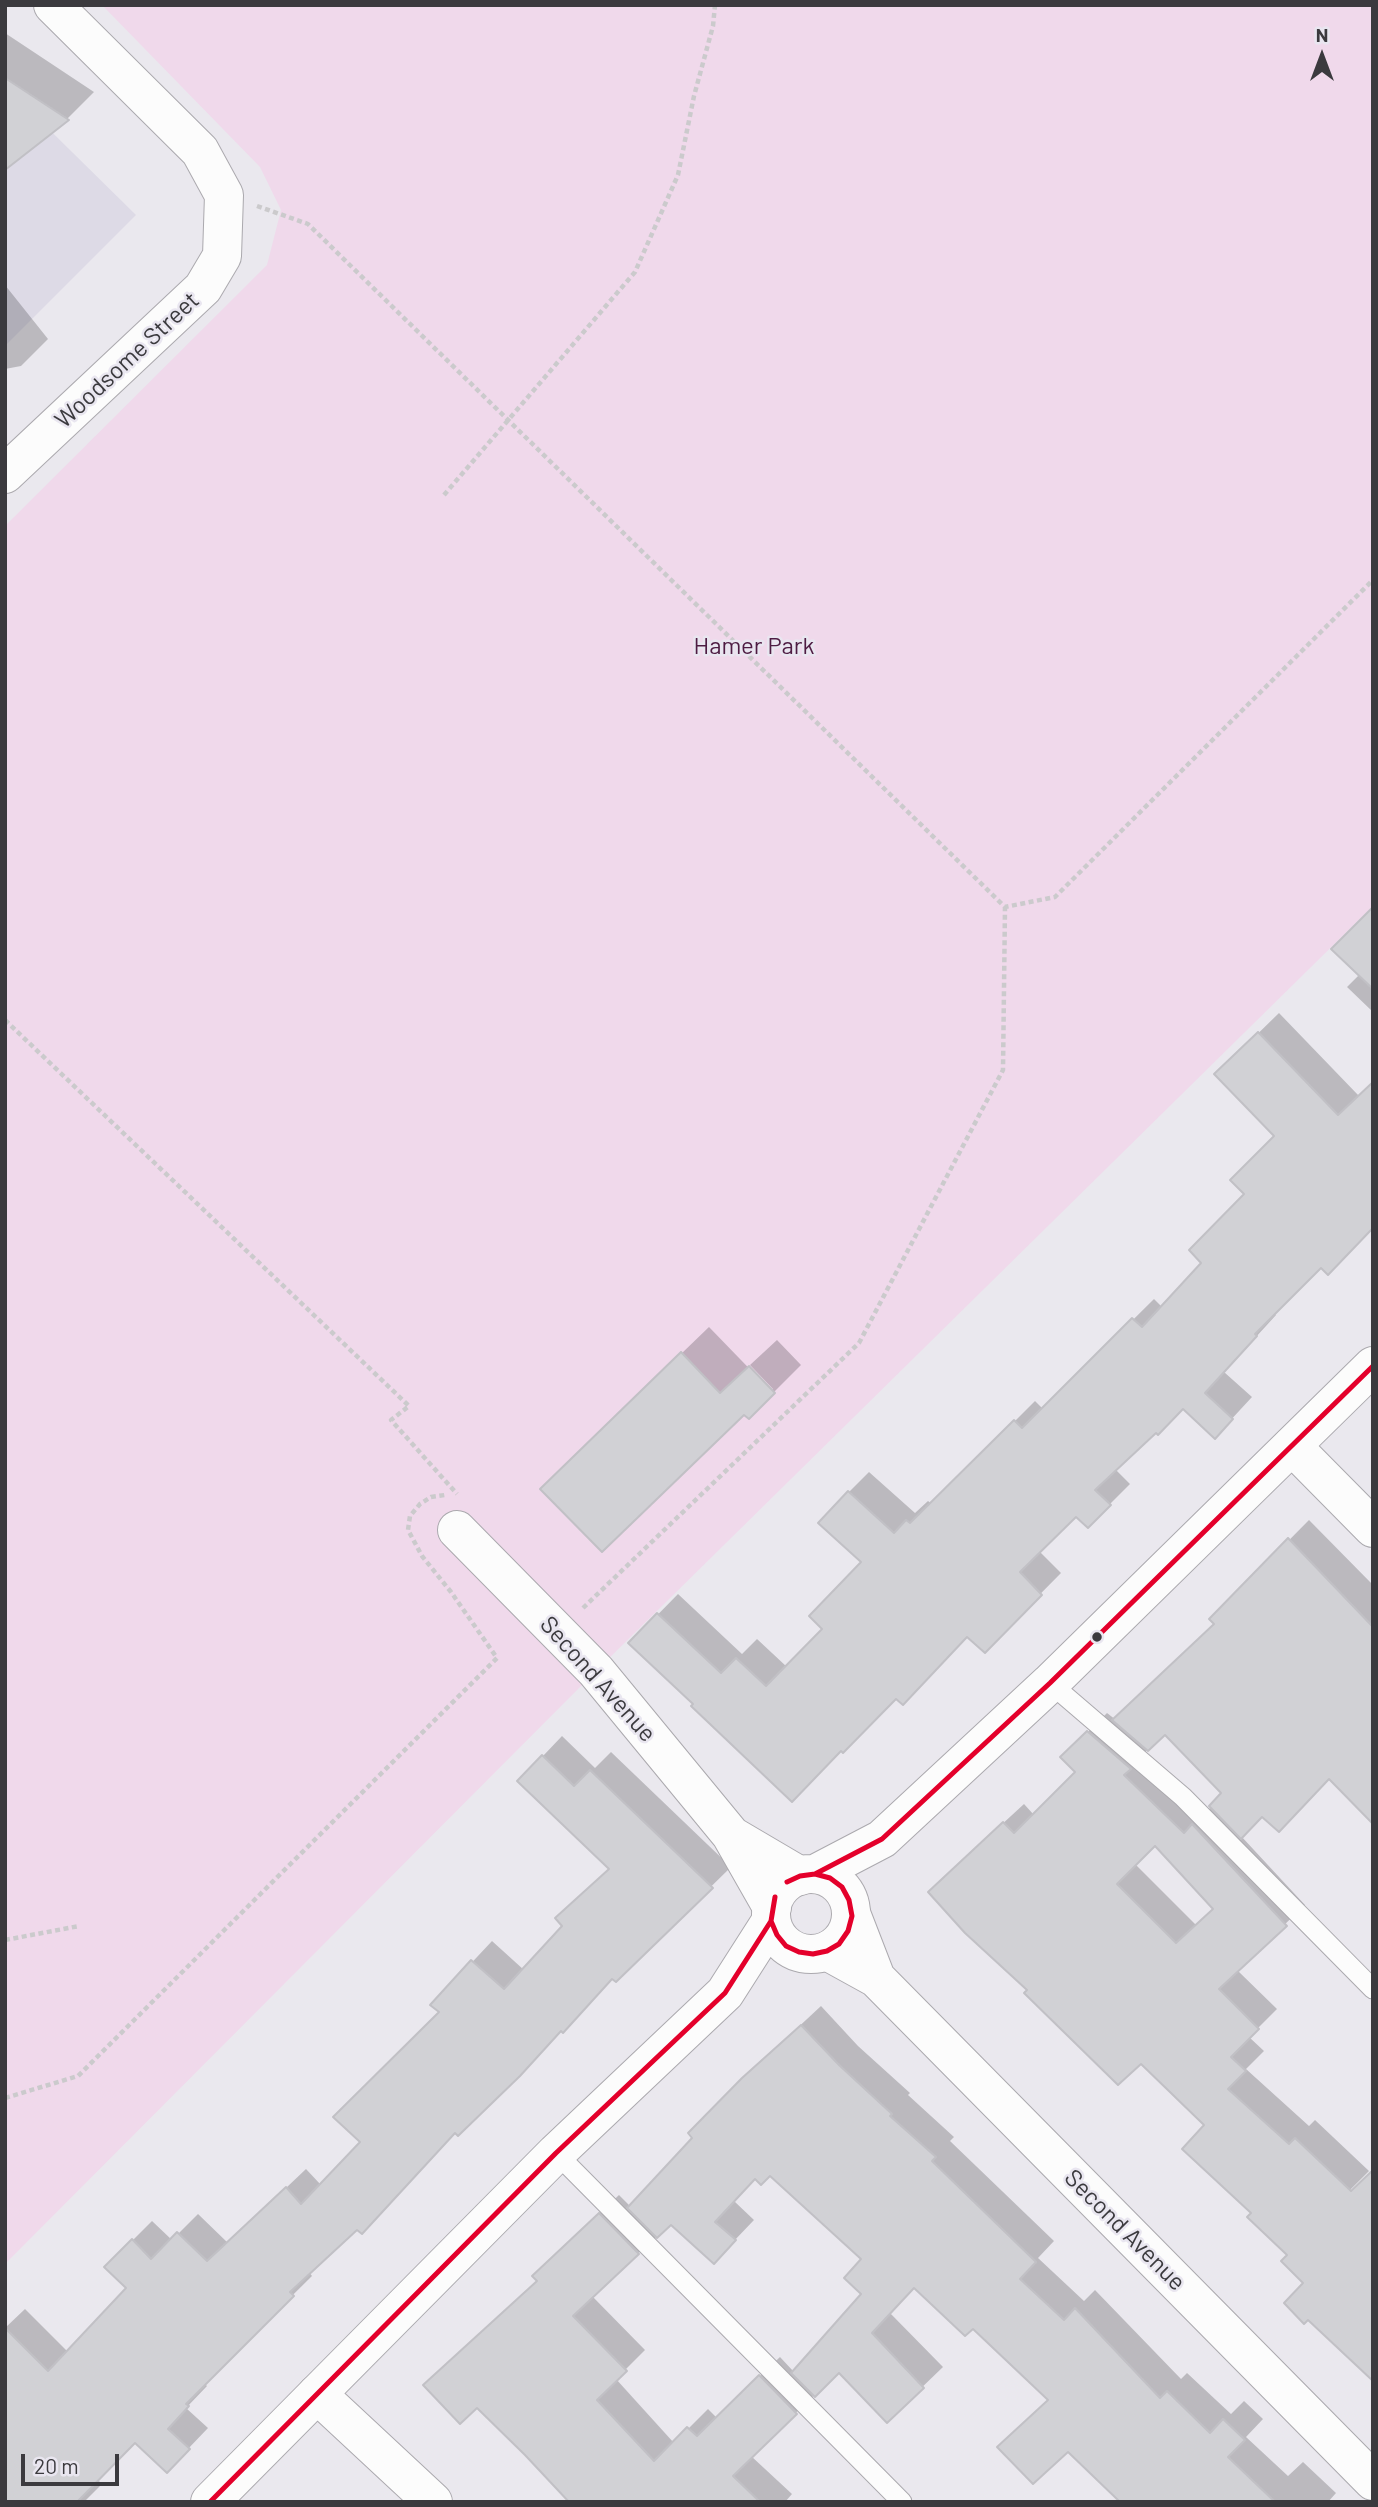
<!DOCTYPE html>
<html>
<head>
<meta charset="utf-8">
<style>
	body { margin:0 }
	#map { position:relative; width:1378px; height:2507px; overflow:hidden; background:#eae8ee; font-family:Barlow,sans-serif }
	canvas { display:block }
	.frame { position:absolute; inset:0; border:7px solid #3b3a3e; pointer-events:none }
	.north { position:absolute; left:1287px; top:21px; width:70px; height:70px; -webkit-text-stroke:5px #e9e6f0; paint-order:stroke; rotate:0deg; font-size:19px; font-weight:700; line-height:28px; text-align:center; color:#3b3a3e }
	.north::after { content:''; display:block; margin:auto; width:24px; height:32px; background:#3b3a3e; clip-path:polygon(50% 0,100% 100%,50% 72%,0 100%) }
	.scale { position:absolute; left:21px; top:2454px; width:98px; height:32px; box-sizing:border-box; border:4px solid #3b3a3e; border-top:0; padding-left:9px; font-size:21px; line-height:24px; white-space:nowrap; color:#3b3a3e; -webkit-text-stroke:5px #e9e6f0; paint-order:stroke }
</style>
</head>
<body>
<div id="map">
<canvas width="1378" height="2507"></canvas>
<div class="frame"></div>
<div class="north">N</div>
<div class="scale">20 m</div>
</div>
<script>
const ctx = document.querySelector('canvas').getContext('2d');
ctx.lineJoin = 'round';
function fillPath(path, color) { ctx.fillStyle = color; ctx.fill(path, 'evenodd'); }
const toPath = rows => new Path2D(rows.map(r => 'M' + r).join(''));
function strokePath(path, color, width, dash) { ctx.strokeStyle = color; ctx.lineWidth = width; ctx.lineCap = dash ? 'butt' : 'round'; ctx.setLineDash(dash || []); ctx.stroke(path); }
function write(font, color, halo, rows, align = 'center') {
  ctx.font = font + ' Barlow,sans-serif'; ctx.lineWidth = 5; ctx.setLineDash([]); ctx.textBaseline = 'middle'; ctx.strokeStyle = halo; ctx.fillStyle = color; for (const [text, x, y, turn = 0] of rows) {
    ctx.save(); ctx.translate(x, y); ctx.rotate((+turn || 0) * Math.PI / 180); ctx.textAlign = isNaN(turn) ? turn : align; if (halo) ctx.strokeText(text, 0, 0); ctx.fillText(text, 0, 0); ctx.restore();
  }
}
fillPath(toPath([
	[5,86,136,215,5,346]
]), '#dddae6');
fillPath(toPath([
	[102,5,1373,5,1373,906,596,1671,5,2264,5,526,267,265,281,210,260,167]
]), '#f0d9eb');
fillPath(toPath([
	[5,33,94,92,67,119,5,167],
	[5,285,48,339,21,366,5,369],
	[1373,909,1373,1012,1347,987,1360,974],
	[1279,1013,1359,1096,1321,1266,1274,1313,1276,1315,1224,1372,1252,1397,1215,1437,1183,1407,1115,1469,1130,1484,1108,1506,1076,1514,1039,1551,1061,1573,985,1650,968,1635,896,1697,695,1704,630,1643,678,1594,742,1654,757,1639,787,1667,825,1629,863,1562,849,1492,869,1472,915,1513,928,1501,932,1504,1035,1401,1043,1409,1154,1299,1162,1307,1204,1262,1247,1194,1276,1136,1237,1054],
	[709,1327,771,1391,773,1389,750,1365,777,1340,801,1365,749,1417,744,1412,569,1462],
	[1309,1520,1373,1585,1373,1822,1330,1777,1262,1815,1241,1836,1305,1905,1237,1970,1277,2009,1249,2037,1264,2051,1246,2069,1309,2126,1315,2120,1369,2171,1344,2196,1305,2283,1290,2255,1206,2125,1141,2061,1029,1990,949,1873,1024,1804,1034,1815,1077,1772,1063,1757,1107,1713,1116,1720,1216,1624,1211,1619],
	[1165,1733,1223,1793,1204,1815,1142,1755],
	[1155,1844,1215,1908,1196,1925,1135,1864],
	[562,1736,595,1768,611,1752,731,1867,616,1980,613,1977,309,2272,312,2276,204,2383,207,2386,186,2408,208,2428,186,2451,135,2441,97,2479,102,2484,84,2502,5,2502,5,2328,25,2309,68,2352,128,2288,106,2267,152,2221,172,2240,198,2214,228,2243,306,2169,321,2185,362,2142,441,2012,433,2004,492,1941,524,1970,565,1926,611,1868,543,1756],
	[821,2006,858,2046,910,2093,908,2095,954,2137,950,2141,1054,2241,1038,2258,1084,2301,1095,2290,1181,2379,1187,2373,1231,2414,1244,2401,1263,2419,1246,2437,1288,2476,1303,2462,1336,2493,1328,2502,1123,2502,1050,2399,973,2326,915,2286,890,2313,943,2367,887,2421,839,2371,751,2456,792,2494,785,2502,571,2502,539,2280,554,2257,619,2195,631,2207,764,2059],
	[770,2174,864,2259,863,2294,794,2372,780,2357,717,2418,708,2409,674,2443,616,2379,645,2350,592,2296,671,2223,733,2242,754,2220,734,2201,756,2177]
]), '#0003');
const building = toPath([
	[5,78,69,120,5,170,5,78],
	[1373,907,1373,989,1331,949,1373,907],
	[1258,1032,1338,1115,1373,1082,1373,1228,1328,1275,1321,1268,1255,1334,1257,1336,1205,1393,1233,1419,1215,1439,1183,1409,1158,1435,1156,1433,1095,1490,1111,1505,1088,1528,1076,1517,1020,1572,1042,1595,985,1653,967,1637,903,1705,896,1699,843,1753,841,1751,792,1802,691,1706,693,1704,628,1643,657,1613,721,1673,736,1658,766,1686,822,1629,809,1616,861,1562,818,1523,848,1491,894,1533,906,1520,910,1523,1014,1420,1022,1428,1132,1318,1142,1327,1201,1263,1189,1250,1244,1194,1230,1180,1274,1136,1214,1074,1258,1032],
	[681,1352,720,1393,749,1366,775,1393,749,1419,744,1415,602,1552,540,1489,681,1352],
	[1288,1538,1373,1627,1373,1824,1329,1779,1279,1832,1262,1817,1241,1839,1209,1806,1221,1793,1165,1735,1148,1751,1112,1720,1214,1624,1209,1619,1288,1538],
	[1087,1731,1131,1769,1124,1775,1184,1833,1192,1824,1287,1926,1219,1989,1259,2029,1231,2057,1246,2071,1228,2089,1289,2144,1295,2138,1351,2191,1373,2170,1373,2381,1308,2320,1304,2324,1284,2303,1303,2283,1281,2261,1287,2255,1247,2217,1251,2213,1182,2149,1204,2125,1141,2064,1118,2085,1024,1993,1027,1990,965,1933,928,1892,1003,1822,1014,1833,1075,1772,1060,1757,1087,1731],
	[1155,1846,1213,1909,1176,1943,1117,1884,1155,1846],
	[542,1755,574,1786,590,1770,713,1888,616,1982,612,1979,563,2033,561,2031,520,2076,458,2136,455,2133,362,2234,357,2230,290,2292,294,2296,186,2404,189,2406,168,2429,190,2449,167,2473,135,2443,77,2502,5,2502,5,2328,48,2371,126,2288,104,2267,132,2239,151,2259,177,2232,207,2261,286,2187,301,2204,360,2142,333,2117,439,2012,430,2005,471,1960,504,1989,562,1926,555,1918,609,1869,517,1781,542,1755],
	[801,2025,839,2065,892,2114,890,2116,936,2157,932,2161,1036,2262,1020,2279,1064,2320,1075,2308,1160,2398,1167,2391,1210,2433,1223,2419,1245,2440,1228,2457,1275,2502,1120,2502,1068,2452,1033,2484,997,2447,1048,2400,973,2329,965,2336,914,2288,872,2333,924,2388,887,2423,839,2373,815,2397,791,2373,861,2294,844,2278,861,2259,770,2176,761,2185,755,2179,715,2222,736,2240,714,2264,671,2225,657,2238,627,2208,692,2138,688,2133,742,2078,801,2025],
	[599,2213,639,2254,573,2316,627,2371,597,2400,654,2461,687,2427,697,2436,759,2375,797,2414,733,2476,760,2502,569,2502,525,2455,477,2408,460,2424,423,2385,537,2281,532,2276,599,2213]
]);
fillPath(building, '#d1d1d5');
strokePath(building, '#c1c0c5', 2);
const lane = toPath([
	[1050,1683,1183,1797,1373,1989],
	[556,2153,902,2502]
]);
const street = toPath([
	[5,474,203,288,222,256,224,195,200,151,53,5],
	[1292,1446,1373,1528],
	[457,1530,596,1671,731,1835,772,1907],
	[732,1836,800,1876],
	[852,1916,876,1978],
	[827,1951,876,1978,1373,2481],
	[317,2394,433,2502]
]);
const secondary = toPath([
	[815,1874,882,1839,1050,1683,1373,1366],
	'771 1914a40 40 0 1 1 80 0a40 40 0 1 1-80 0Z',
	[210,2502,556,2153,725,1993,771,1921]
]);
strokePath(lane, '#aba9ae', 21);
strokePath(street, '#aba9ae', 40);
strokePath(secondary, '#aba9ae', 40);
strokePath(toPath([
	[257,206,308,224,1005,907,1055,897,1373,580],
	[444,495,635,272,678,175,694,96,713,26,715,5],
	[5,1020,409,1406,391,1420,457,1494],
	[583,1608,859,1343,1003,1070,1005,907],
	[5,1940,79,1926],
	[5,2098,78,2076,497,1658,451,1592,422,1556,408,1530,410,1516,420,1504,431,1497,445,1495]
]), '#cbcacc', 4.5, [5, 3.5]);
strokePath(lane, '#fcfcfc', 19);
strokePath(street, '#fcfcfc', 38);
strokePath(secondary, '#fcfcfc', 38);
strokePath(toPath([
	[815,1874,882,1839,1050,1683,1373,1366],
	[775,1897,771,1921,777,1935,786,1946,799,1952,813,1954,827,1951,839,1944,848,1931,852,1916,849,1900,842,1887,830,1878,815,1874,800,1876,787,1882],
	[210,2502,556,2153,725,1993,771,1921]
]), '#e4002b', 5);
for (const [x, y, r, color] of [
	[1097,1637,6,"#3b3a3e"]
]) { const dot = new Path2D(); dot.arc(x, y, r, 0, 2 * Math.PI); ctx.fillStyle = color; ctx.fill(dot); strokePath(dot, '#e9e6f0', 2.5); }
write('24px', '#3b3a3e', '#e9e6f0', [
	["Woodsome Street",127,360,-43],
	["Second Avenue",598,1679,48],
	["Second Avenue",1125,2230,45]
]);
write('24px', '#4e1c43', '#e9e6f0', [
	["Hamer Park",754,646]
]);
</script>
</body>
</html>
